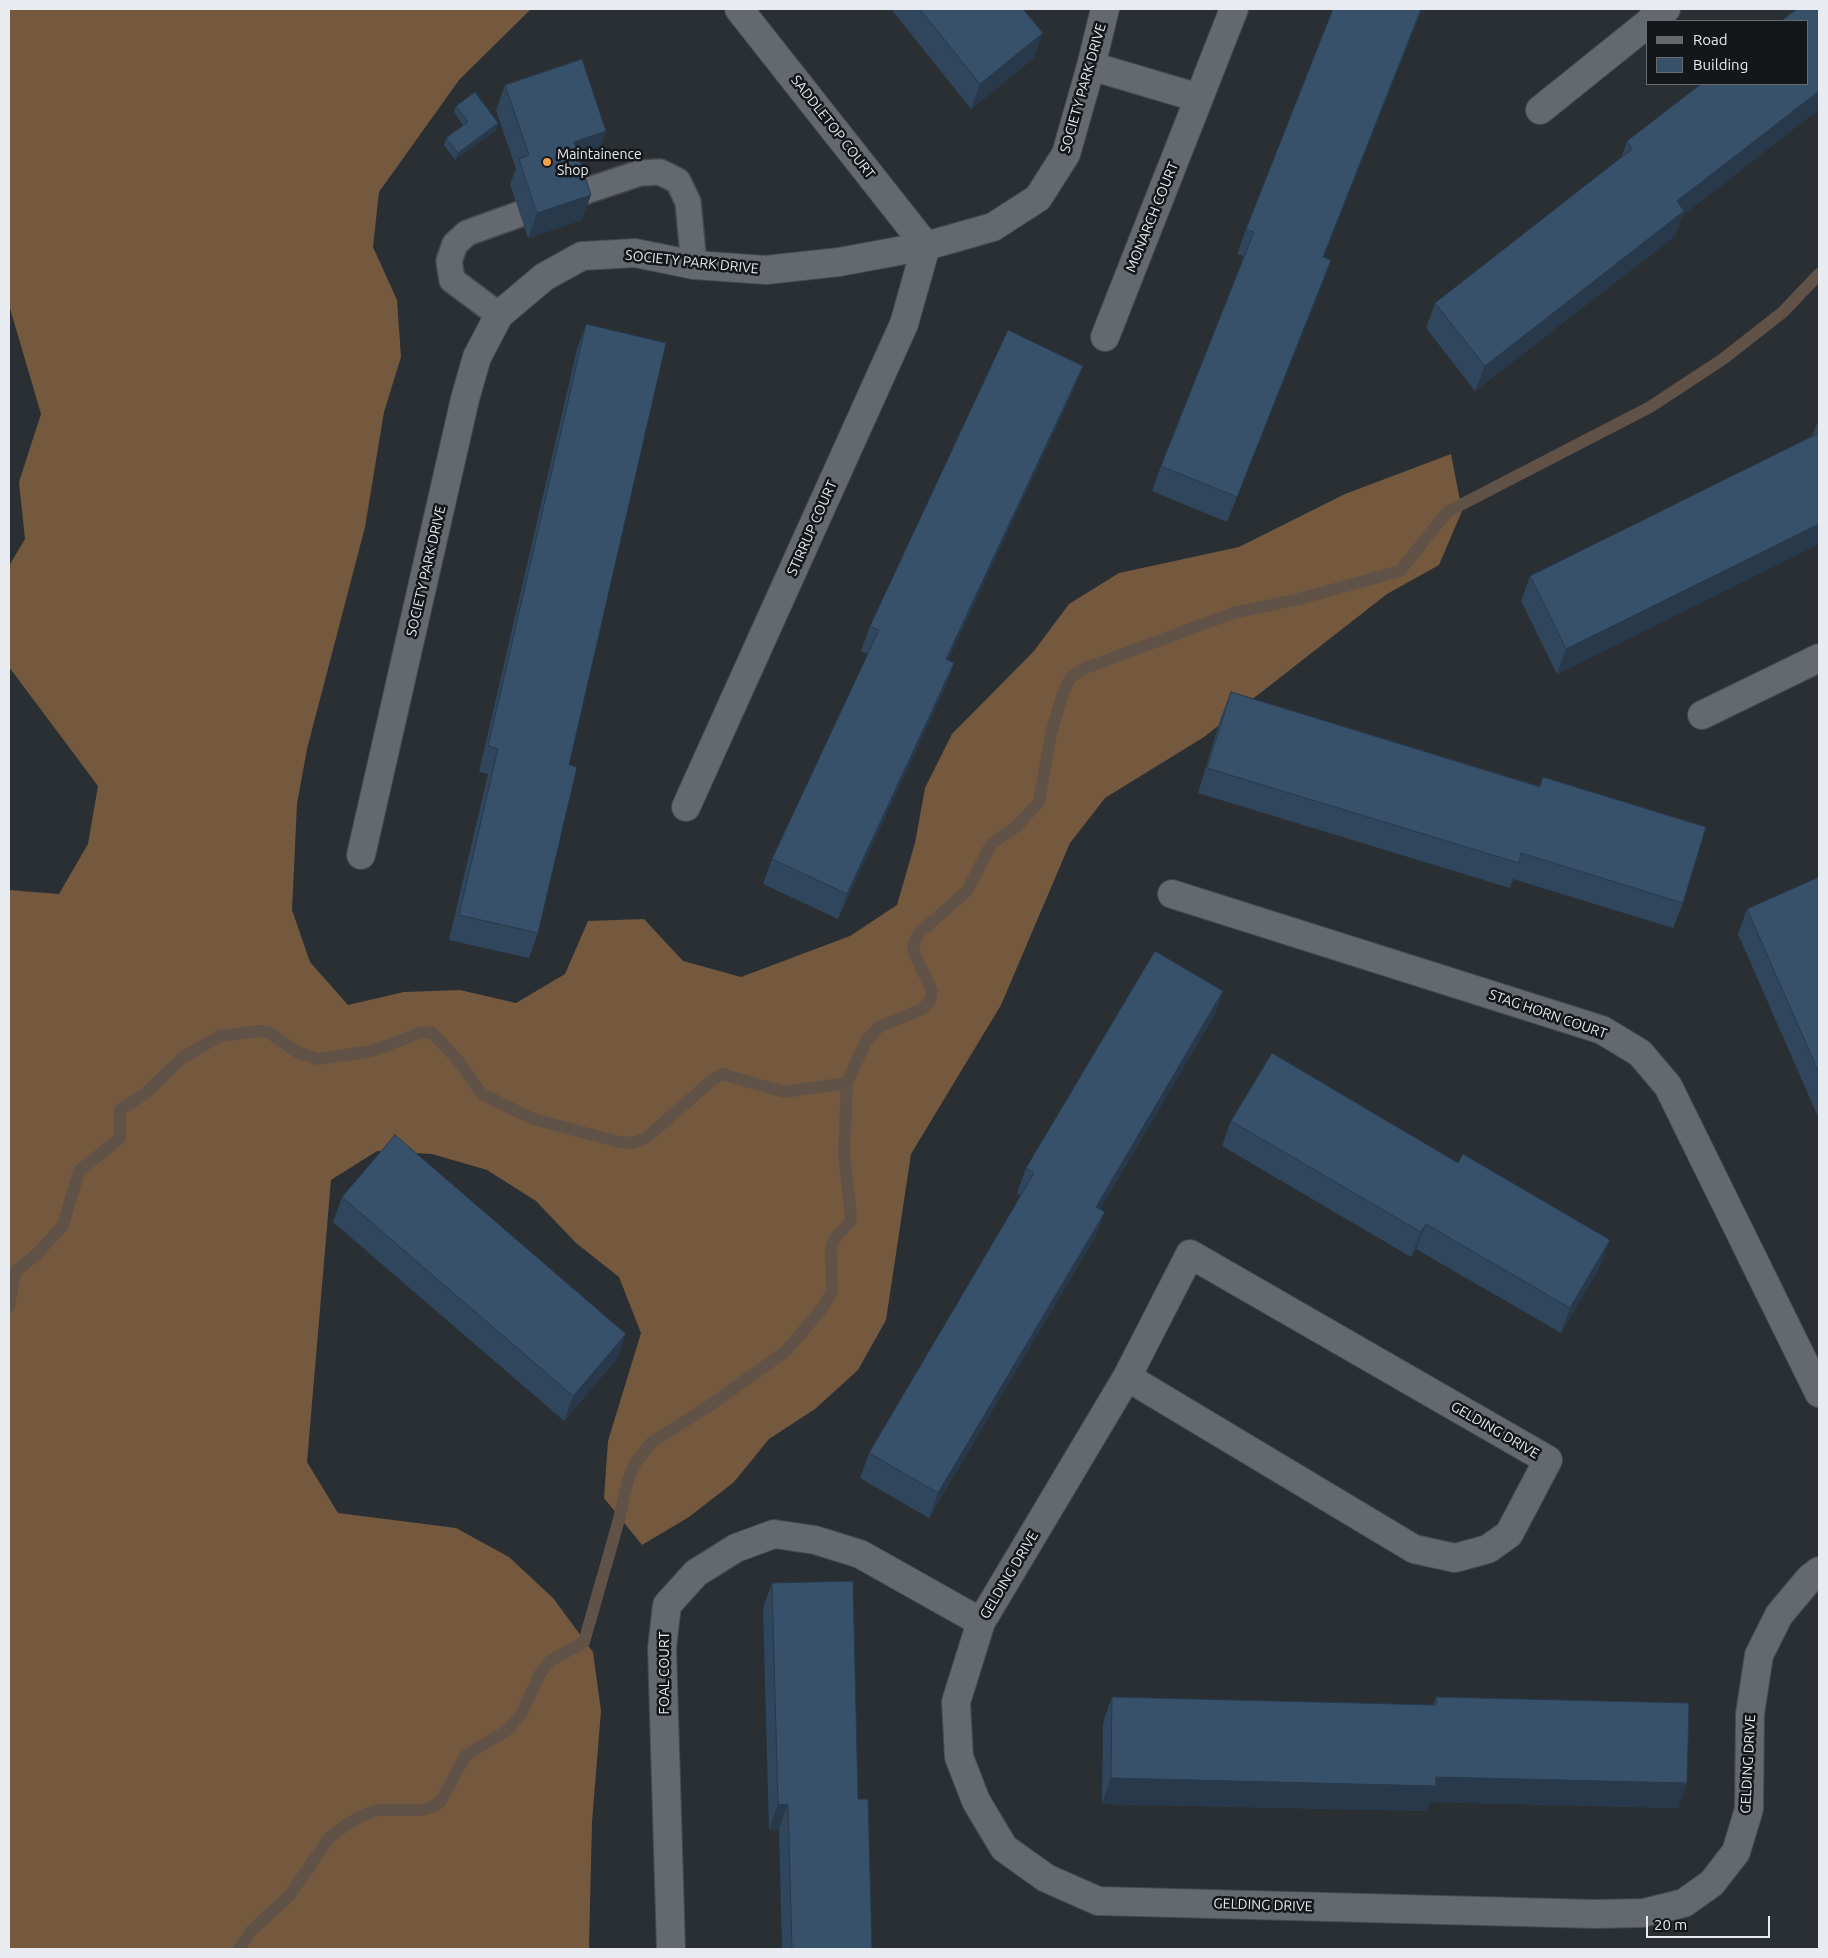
<!DOCTYPE html>
<html>
<head>
<meta charset="utf-8">
<style>
	body { margin:0 }
	#map { position:relative; width:1828px; height:1958px; overflow:hidden; background:#2a2f34; font-family:Ubuntu,sans-serif }
	canvas { display:block }
	.frame { position:absolute; inset:0; border:10px solid #e8ebef; pointer-events:none }
	.legend { position:absolute; left:1646px; top:20px; width:162px; height:65px; box-sizing:border-box; background:#141719; border:1px solid #696c6f; margin:0; padding:6px 9px; list-style:none; font-size:15px; color:#e8ebef }
	.legend li { display:flex; align-items:center; gap:10px; height:25px }
	.legend b { width:25px; border:1px solid #696c6f }
	.scale { position:absolute; left:1646px; top:1916px; width:124px; height:22px; box-sizing:border-box; border:2px solid #e8ebef; border-top:0; padding-left:6px; font-size:15px; line-height:18px; white-space:nowrap; color:#e8ebef; -webkit-text-stroke:4px #141719; paint-order:stroke }
</style>
</head>
<body>
<div id="map">
<canvas width="1828" height="1958"></canvas>
<div class="frame"></div>
<ul class="legend">
<li><b style="height:6px;background:#64696f"></b>Road</li>
<li><b style="height:14px;background:#38516b"></b>Building</li>
</ul>
<div class="scale">20 m</div>
</div>
<script>
const ctx = document.querySelector('canvas').getContext('2d');
ctx.lineJoin = 'round';
function fillPath(path, color) { ctx.fillStyle = color; ctx.fill(path, 'evenodd'); }
const toPath = rows => new Path2D(rows.map(r => 'M' + r).join(''));
function strokePath(path, color, width, dash) { ctx.strokeStyle = color; ctx.lineWidth = width; ctx.lineCap = dash ? 'butt' : 'round'; ctx.setLineDash(dash || []); ctx.stroke(path); }
function write(font, color, halo, rows, align = 'center') {
  ctx.font = font + ' Ubuntu,sans-serif'; ctx.lineWidth = 5; ctx.setLineDash([]); ctx.textBaseline = 'middle'; ctx.strokeStyle = halo; ctx.fillStyle = color; for (const [text, x, y, turn = 0] of rows) {
    ctx.save(); ctx.translate(x, y); ctx.rotate((+turn || 0) * Math.PI / 180); ctx.textAlign = isNaN(turn) ? turn : align; if (halo) ctx.strokeText(text, 0, 0); ctx.fillText(text, 0, 0); ctx.restore();
  }
}
fillPath(toPath([
	[9,9,531,9,459,80,379,192,373,247,397,300,401,357,384,412,365,527,307,749,297,804,292,910,310,962,348,1005,404,992,460,990,516,1003,565,974,588,921,644,919,683,961,741,977,850,936,897,905,915,843,925,788,952,734,1034,651,1069,604,1119,573,1239,547,1345,494,1451,454,1462,511,1439,565,1387,594,1204,737,1105,798,1070,843,1001,1005,911,1154,886,1320,858,1370,815,1409,769,1439,734,1482,689,1517,642,1545,604,1498,608,1441,641,1333,619,1277,576,1243,536,1201,487,1170,432,1154,377,1151,331,1180,307,1462,338,1513,456,1528,509,1557,553,1598,593,1652,601,1711,592,1822,589,1946,590,1949,9,1949,9,890,59,894,88,844,98,786,9,667,9,566,25,539,19,482,41,414,9,305]
]), '#74593e');
strokePath(toPath([
	[9,1307,15,1272,38,1253,63,1225,79,1171,120,1138,120,1110,146,1093,182,1058,220,1036,260,1031,268,1032,297,1052,318,1059,372,1051,420,1033,431,1032,456,1058,482,1094,533,1119,619,1142,633,1143,646,1138,711,1081,722,1074,784,1092,847,1083],
	[239,1949,252,1930,289,1896,329,1838,350,1822,368,1813,379,1810,421,1810,432,1807,441,1801,465,1756,506,1731,521,1715,539,1675,550,1661,584,1642,618,1523,628,1480,636,1462,652,1442,712,1404,786,1351,820,1311,832,1293,831,1249,834,1239,850,1222,851,1217,844,1154,847,1083,866,1041,879,1027,922,1009,930,1001,932,991,915,955,913,946,916,939,919,933,967,891,991,844,1017,826,1039,802,1051,734,1062,696,1070,678,1083,669,1233,613,1299,599,1400,571,1447,512,1650,407,1723,359,1783,312,1819,274]
]), '#615248', 12);
const service = toPath([
	[574,195,640,173,660,172,678,181,688,202,694,265],
	[499,315,452,280,449,261,455,244,467,233,520,214]
]);
const minor = toPath([
	[1650,21,1666,9],
	[1091,66,1199,98],
	[1540,110,1647,24],
	[1105,337,1234,9],
	[1702,715,1819,658],
	[686,807,904,324,926,246,739,9],
	[361,855,465,399,477,357,499,315,544,277,582,256,635,253,694,265,766,270,839,262,926,246,993,227,1038,198,1066,154,1091,66,1105,9],
	[1172,894,1602,1030,1640,1053,1668,1086,1819,1393],
	[1127,1377,1414,1549,1455,1558,1488,1549,1509,1534,1548,1460,1190,1254,1127,1377,981,1622,956,1702,959,1757,976,1801,1004,1848,1046,1878,1098,1901,1595,1914,1643,1913,1684,1903,1712,1883,1736,1852,1749,1809,1750,1714,1759,1655,1779,1615,1810,1578,1819,1571],
	[671,1949,662,1648,667,1605,696,1573,736,1548,774,1534,815,1540,860,1554,981,1622]
]);
strokePath(service, '#464a4e', 28);
strokePath(minor, '#464a4e', 30);
strokePath(service, '#64696f', 25);
strokePath(minor, '#64696f', 28);
fillPath(toPath([
	[891,9,1023,9,1034,58,971,109],
	[1333,9,1422,9,1323,257,1331,260,1322,285,1227,522,1152,491,1161,466,1244,256,1237,254,1246,229],
	[1819,9,1819,109,1682,216,1675,236,1475,391,1426,328,1435,303,1621,158,1627,141],
	[505,85,606,131,597,156,580,162,582,220,528,238,510,184,516,169,496,110],
	[456,106,498,123,496,130,455,160,444,145,446,138,463,125,454,112],
	[586,324,569,765,538,933,529,958,449,940,488,774,479,772,577,349],
	[1083,366,1073,391,948,660,954,663,945,688,838,919,763,884,772,859,868,654,861,651,870,626],
	[1819,423,1819,544,1557,674,1521,601,1530,576,1812,436,1817,424],
	[1231,692,1539,786,1543,777,1683,903,1673,928,1513,879,1510,888,1198,793,1221,717],
	[1819,877,1819,1119,1738,934,1747,909],
	[1223,991,1214,1016,1100,1209,1105,1212,1095,1237,929,1518,860,1478,869,1453,1021,1196,1017,1193,1026,1168],
	[1231,1121,1601,1265,1561,1333,1416,1249,1411,1257,1222,1146],
	[342,1197,617,1359,564,1421,333,1222],
	[772,1583,858,1799,872,1949,782,1949,779,1829,769,1830,763,1608],
	[1112,1697,1433,1705,1436,1697,1687,1783,1678,1808,1430,1802,1427,1811,1102,1804,1103,1723]
]), '#30465c');
fillPath(toPath([
	[1421,9,1422,9,1314,282,1323,257],
	[1043,33,1034,58,971,109,980,84],
	[1819,91,1819,109,1682,216,1675,236,1475,391,1485,366,1677,201],
	[498,123,496,130,455,160,458,153],
	[606,131,597,156,565,167,574,142],
	[591,195,582,220,528,238,537,213],
	[1331,260,1322,285,1227,522,1237,497],
	[1083,366,1073,391,937,684,946,659],
	[1819,524,1819,544,1557,674,1566,649],
	[954,663,945,688,838,919,847,894],
	[1223,991,1214,1016,1087,1232,1096,1207],
	[1105,1212,1095,1237,929,1518,938,1493],
	[1426,1224,1416,1249,1411,1257,1421,1232],
	[1610,1240,1601,1265,1561,1333,1570,1308],
	[626,1334,617,1359,564,1421,573,1396],
	[1436,1777,1687,1783,1678,1808,1430,1802,1427,1811,1102,1804,1111,1778],
	[788,1804,779,1829,769,1830,778,1805]
]), '#27394b');
const building = toPath([
	[920,9,1023,9,1043,33,980,84,920,9],
	[1333,9,1421,9,1323,257,1331,260,1237,497,1161,466,1254,232,1246,229,1333,9],
	[1797,9,1819,9,1819,91,1677,201,1684,211,1485,366,1435,303,1632,149,1627,141,1701,84,1807,84,1807,21,1781,21,1797,9],
	[582,59,606,131,574,142,591,195,537,213,519,159,529,155,505,85,582,59],
	[475,92,498,123,458,153,446,138,468,122,456,106,475,92],
	[586,324,666,343,569,765,577,767,538,933,459,915,498,749,488,746,586,324],
	[1008,330,1083,366,946,659,954,663,847,894,772,859,879,630,870,626,1008,330],
	[1819,433,1819,524,1566,649,1530,576,1819,433],
	[1231,692,1540,787,1543,777,1706,827,1683,903,1521,853,1519,863,1207,768,1231,692],
	[1819,877,1819,1073,1747,909,1819,877],
	[1155,951,1223,991,1096,1207,1105,1212,938,1493,869,1453,1034,1173,1026,1168,1155,951],
	[1272,1053,1458,1163,1463,1154,1610,1240,1570,1308,1426,1224,1421,1232,1231,1121,1272,1053],
	[395,1135,626,1334,573,1396,342,1197,395,1135],
	[853,1581,858,1799,868,1799,872,1949,792,1949,788,1804,778,1805,772,1583,853,1581],
	[1112,1697,1436,1705,1436,1697,1689,1703,1687,1783,1436,1777,1436,1786,1111,1778,1112,1697]
]);
fillPath(building, '#38516b');
strokePath(building, '#27394b', 1);
for (const [x, y, r, color] of [
	[547,162,5,"#f6a247"]
]) { const dot = new Path2D(); dot.arc(x, y, r, 0, 2 * Math.PI); ctx.fillStyle = color; ctx.fill(dot); strokePath(dot, '#141719', 2); }
write('14px', '#e8ebef', '#141719', [
	["SOCIETY PARK DRIVE",1083,88,-74],
	["SADDLETOP COURT",833,127,52],
	["MONARCH COURT",1152,217,-68],
	["SOCIETY PARK DRIVE",692,262,6],
	["STIRRUP COURT",812,528,-66],
	["SOCIETY PARK DRIVE",426,571,-77],
	["STAG HORN COURT",1548,1014,19],
	["GELDING DRIVE",1495,1430,30],
	["GELDING DRIVE",1009,1575,-59],
	["FOAL COURT",664,1673,-90],
	["GELDING DRIVE",1748,1764,-87],
	["GELDING DRIVE",1263,1905,2]
]);
write('14px', '#e8ebef', '#141719', [
	["Maintainence",557,154],
	["Shop",557,170]
], 'left');
</script>
</body>
</html>
